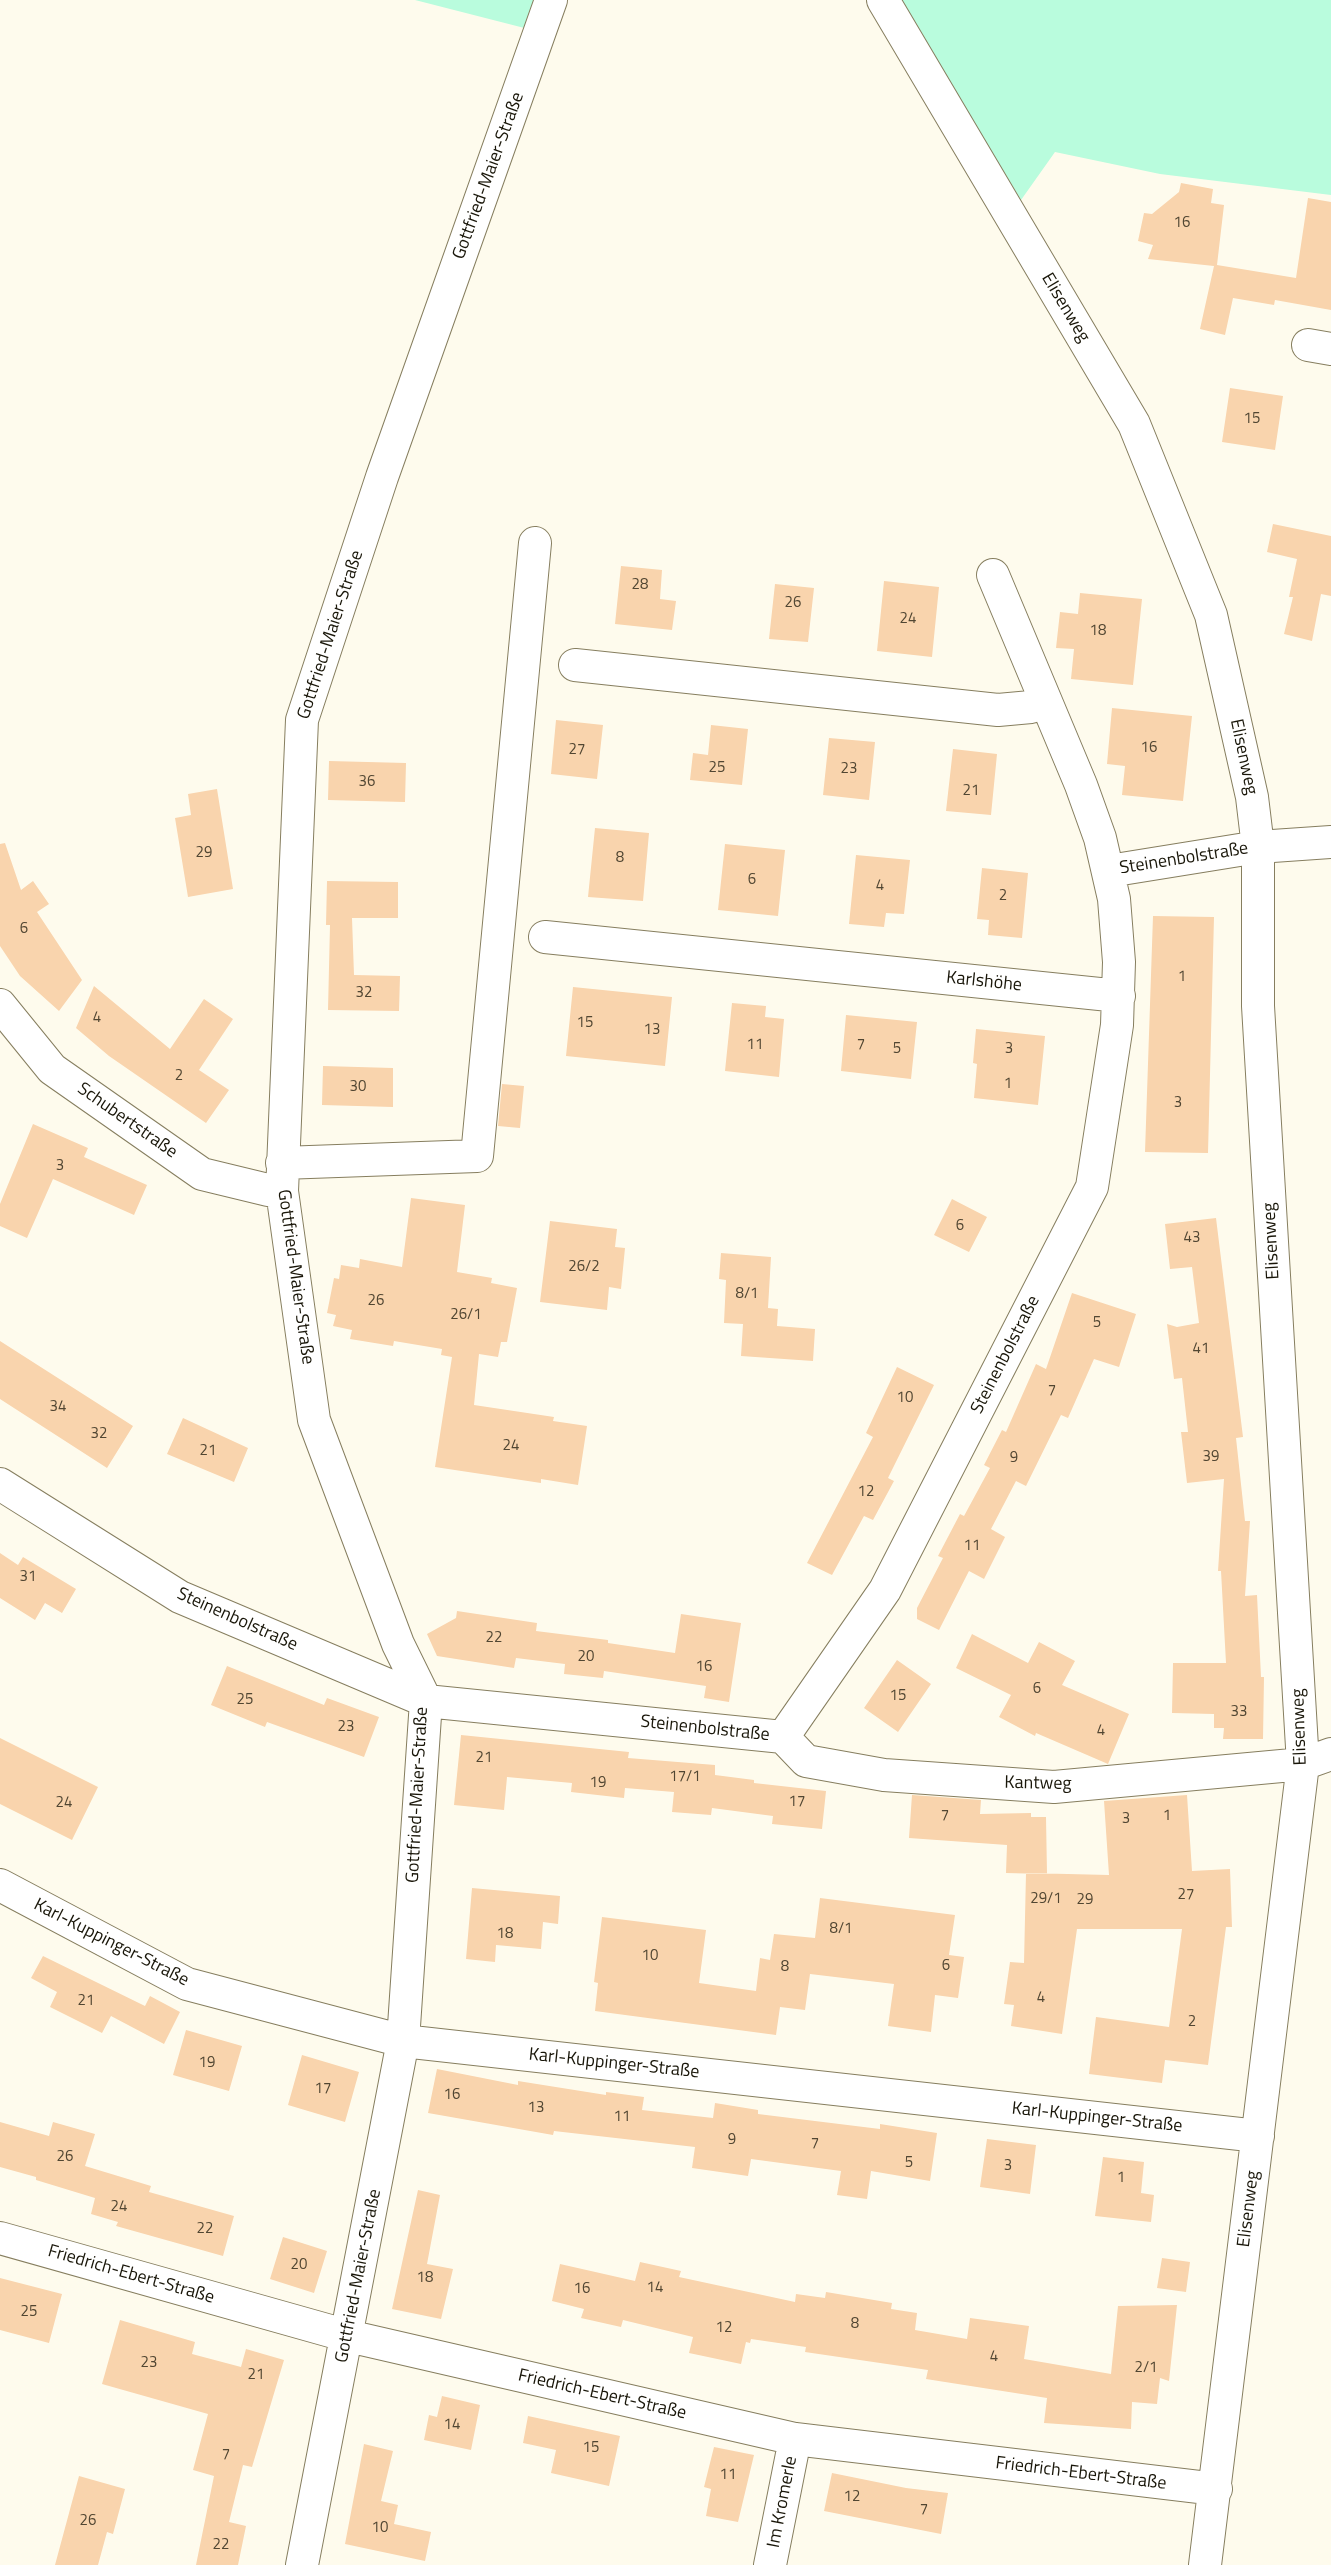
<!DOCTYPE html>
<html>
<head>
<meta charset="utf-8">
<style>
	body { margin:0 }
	canvas { display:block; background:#fefbed }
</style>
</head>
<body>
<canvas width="1331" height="2565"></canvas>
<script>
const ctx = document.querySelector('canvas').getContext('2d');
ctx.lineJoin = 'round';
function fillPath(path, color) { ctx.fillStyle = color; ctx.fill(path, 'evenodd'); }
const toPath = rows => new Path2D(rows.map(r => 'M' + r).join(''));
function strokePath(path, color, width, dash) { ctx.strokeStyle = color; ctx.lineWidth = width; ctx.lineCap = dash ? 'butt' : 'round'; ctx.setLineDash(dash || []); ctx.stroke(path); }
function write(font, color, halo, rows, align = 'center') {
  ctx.font = font + ' "Titillium Web",sans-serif'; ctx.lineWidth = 4.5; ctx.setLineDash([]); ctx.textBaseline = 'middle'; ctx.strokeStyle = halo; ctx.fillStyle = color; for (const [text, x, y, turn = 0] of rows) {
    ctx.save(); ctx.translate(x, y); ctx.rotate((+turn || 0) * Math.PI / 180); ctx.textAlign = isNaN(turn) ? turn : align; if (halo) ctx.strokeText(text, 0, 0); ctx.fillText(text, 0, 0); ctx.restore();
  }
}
fillPath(toPath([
	[415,0,551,0,540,32],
	[900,0,1331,0,1331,195,1160,174,1055,152,1021,200]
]), '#b9fcdd');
fillPath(toPath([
	[1181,183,1213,189,1211,203,1224,205,1217,265,1296,278,1308,198,1331,202,1331,310,1275,300,1274,305,1233,298,1225,335,1200,329,1214,266,1148,259,1153,245,1138,241,1144,213,1152,214,1179,192],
	[1230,388,1283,396,1275,450,1222,442],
	[1273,524,1331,536,1331,596,1321,594,1312,641,1284,634,1293,597,1289,597,1297,559,1267,552],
	[621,566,662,570,660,599,676,601,672,630,615,624],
	[884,581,939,587,932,657,877,651],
	[775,584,814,588,808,642,769,639],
	[1080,593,1142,599,1133,685,1071,679,1074,649,1056,648,1060,612,1078,614],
	[1112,708,1192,716,1183,801,1122,795,1125,766,1107,764],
	[556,720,603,725,597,779,551,774],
	[711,725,748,729,742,785,690,780,693,753,708,755],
	[829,738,875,742,869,800,823,795],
	[953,749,997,754,991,815,946,811],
	[329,761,406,763,405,802,328,800],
	[217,789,233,889,188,897,175,818,191,815,188,794],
	[595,828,649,833,643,901,588,897],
	[5,843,21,890,33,881,49,904,37,912,82,980,59,1011,20,976,0,946,0,844],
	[725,844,785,850,778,916,718,910],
	[856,855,910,860,904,914,886,913,884,927,849,924],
	[982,868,1028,873,1022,938,988,935,989,920,977,919],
	[327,881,398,882,398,918,352,918,354,975,400,976,399,1011,328,1010,330,925,326,925],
	[1153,916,1214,917,1208,1153,1145,1152],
	[94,986,170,1049,204,999,233,1019,199,1070,229,1090,206,1123,109,1056,76,1028],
	[573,987,672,997,665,1066,566,1056],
	[732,1003,766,1006,765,1017,784,1019,779,1077,725,1071],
	[846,1015,917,1022,911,1079,841,1071],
	[976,1029,1045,1036,1038,1105,974,1098,977,1064,973,1063],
	[323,1066,393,1068,393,1107,322,1105],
	[502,1084,524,1086,520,1128,498,1126],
	[33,1124,88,1148,84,1157,147,1185,134,1215,53,1179,27,1238,0,1226,0,1204],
	[411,1198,465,1205,457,1272,492,1278,491,1283,517,1288,507,1342,501,1342,498,1357,479,1354,474,1405,554,1417,553,1421,587,1426,578,1485,541,1479,541,1483,435,1467,452,1357,441,1355,442,1349,394,1341,393,1346,350,1339,352,1330,333,1326,336,1315,327,1313,334,1278,339,1279,341,1265,359,1268,360,1259,402,1267],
	[952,1199,987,1217,969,1252,934,1235],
	[1216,1218,1243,1437,1236,1438,1245,1521,1250,1521,1245,1596,1257,1595,1261,1677,1264,1677,1263,1739,1223,1739,1224,1728,1214,1728,1214,1714,1172,1713,1173,1663,1226,1663,1221,1571,1218,1571,1224,1479,1187,1483,1181,1432,1188,1432,1182,1378,1174,1379,1167,1324,1177,1327,1199,1323,1192,1267,1170,1269,1165,1224],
	[550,1221,617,1229,615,1247,625,1248,621,1289,609,1287,607,1310,540,1302],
	[721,1253,771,1257,768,1308,778,1309,777,1326,815,1329,813,1361,741,1356,743,1324,724,1323,726,1280,719,1279],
	[1072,1293,1136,1314,1119,1367,1094,1359,1068,1418,1061,1415,1026,1486,1016,1481,991,1529,1005,1537,984,1579,969,1571,939,1630,917,1619,917,1608,943,1558,938,1556,960,1514,964,1516,990,1468,984,1465,1002,1430,1006,1432,1036,1364,1046,1369],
	[0,1341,133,1426,107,1468,0,1399],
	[897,1367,934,1385,888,1478,894,1481,873,1520,864,1516,832,1575,807,1563,873,1437,866,1433],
	[183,1418,248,1448,234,1482,167,1454],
	[0,1553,18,1565,23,1557,76,1589,62,1613,45,1603,35,1620,0,1598],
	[457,1611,537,1623,536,1631,608,1640,608,1643,675,1653,681,1614,741,1623,729,1702,704,1698,706,1686,604,1671,603,1678,564,1674,565,1664,516,1658,514,1668,437,1656,427,1634,456,1618],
	[972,1634,1028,1663,1039,1642,1075,1661,1062,1685,1129,1714,1108,1764,1036,1733,1035,1736,999,1717,1011,1695,956,1668],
	[897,1660,931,1684,898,1732,864,1708],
	[227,1666,324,1705,327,1698,379,1717,364,1757,267,1722,265,1727,211,1705],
	[461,1735,629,1752,628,1758,715,1765,715,1775,754,1780,754,1783,826,1791,822,1829,772,1824,773,1816,712,1808,711,1815,672,1812,674,1792,625,1788,624,1798,571,1792,572,1783,507,1777,504,1810,454,1805],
	[0,1738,98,1787,72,1840,0,1804],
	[912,1795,981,1800,980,1814,1031,1813,1031,1817,1046,1817,1047,1874,1006,1873,1007,1845,909,1838],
	[1187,1795,1192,1871,1230,1869,1232,1927,1226,1927,1208,2065,1165,2060,1162,2083,1089,2074,1096,2017,1169,2027,1182,1929,1077,1929,1062,2034,1011,2026,1014,2005,1004,2004,1010,1962,1024,1963,1026,1873,1109,1875,1104,1801],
	[472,1888,560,1896,558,1924,543,1922,541,1949,496,1945,495,1962,466,1959],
	[820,1898,955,1915,949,1955,964,1957,958,1998,935,1995,931,2032,888,2026,894,1984,810,1974,805,2010,780,2007,776,2035,595,2011,598,1983,594,1982,602,1917,706,1930,699,1983,756,1991,760,1958,770,1960,774,1934,815,1938],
	[43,1956,145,2006,150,1996,180,2012,164,2044,111,2016,102,2033,50,2007,57,1992,31,1978],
	[186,2030,242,2046,229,2091,173,2075],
	[302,2055,359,2072,345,2122,288,2105],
	[437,2069,518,2085,518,2081,606,2095,606,2092,644,2097,642,2110,713,2118,715,2103,758,2110,758,2114,880,2129,880,2124,937,2133,930,2181,871,2171,867,2199,837,2195,841,2171,751,2159,748,2176,692,2168,695,2147,554,2131,553,2135,428,2113],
	[0,2122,49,2136,53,2122,95,2134,85,2166,151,2186,149,2192,234,2216,223,2256,116,2226,118,2222,91,2214,95,2198,36,2180,36,2177,0,2167],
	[987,2139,1036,2145,1030,2194,980,2187],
	[1103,2157,1144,2162,1141,2193,1154,2195,1151,2222,1095,2216],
	[418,2190,440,2195,427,2264,453,2269,441,2319,392,2309],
	[283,2237,327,2251,314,2293,270,2279],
	[1162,2258,1190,2262,1186,2292,1157,2288],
	[640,2262,681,2271,679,2277,795,2302,796,2294,825,2298,826,2292,892,2303,891,2309,917,2313,915,2330,967,2339,970,2318,1029,2326,1024,2359,1111,2374,1118,2306,1177,2305,1169,2381,1160,2378,1157,2404,1132,2402,1131,2429,1044,2423,1047,2398,926,2379,928,2370,805,2352,806,2347,751,2339,750,2343,746,2342,741,2364,689,2353,693,2337,623,2320,621,2327,581,2318,584,2309,552,2301,560,2264,635,2281],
	[0,2278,62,2294,49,2343,0,2330],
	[120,2320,195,2342,192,2354,241,2367,246,2349,284,2360,252,2467,243,2465,229,2522,246,2526,238,2565,196,2565,214,2476,193,2470,208,2414,102,2384],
	[442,2396,480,2405,471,2450,424,2440,429,2415,437,2417],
	[528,2416,620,2436,609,2486,551,2473,556,2450,523,2443],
	[364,2444,393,2451,381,2501,398,2505,394,2524,431,2532,425,2561,345,2544],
	[714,2447,754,2455,738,2522,706,2516,711,2489,704,2487],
	[832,2473,906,2488,948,2493,941,2534,824,2511],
	[79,2476,125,2489,113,2534,107,2532,98,2565,55,2565]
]), '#f9d4ad');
const minor = toPath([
	[883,0,1134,424,1211,615,1252,797,1258,847,1258,1006,1303,1764,1205,2565],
	[1308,345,1331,349],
	[575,665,998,710,1031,707,1045,702],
	[1109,871,1258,847,1331,842],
	[545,937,1119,996],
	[0,1005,52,1069,202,1174,268,1190,282,1191],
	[282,1163,477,1156,535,543],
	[0,1484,180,1597,426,1701,783,1737,885,1590,1092,1187,1117,1025,1119,962,1114,899,1100,838,1081,785,993,575],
	[783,1737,806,1761,884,1775,1054,1787,1303,1764,1331,1754],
	[0,1885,187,1984,403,2041,1258,2136],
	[0,2238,348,2336,795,2439,1216,2489],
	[302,2565,403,2041,426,1701,398,1644,314,1420,282,1191,302,720,382,477,551,0],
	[770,2565,795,2439]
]);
strokePath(minor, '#867e5f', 34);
strokePath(minor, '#fff', 32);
write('15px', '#514632', null, [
	["16",1182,223],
	["15",1252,419],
	["28",640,585],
	["26",793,603],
	["24",908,619],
	["18",1098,631],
	["16",1149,748],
	["27",577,750],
	["25",717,768],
	["23",849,769],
	["36",367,782],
	["21",971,791],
	["29",204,853],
	["8",620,858],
	["6",752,880],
	["4",880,886],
	["2",1003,896],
	["6",24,929],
	["1",1182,977],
	["32",364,993],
	["4",97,1018],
	["15",585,1023],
	["13",652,1030],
	["11",755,1045],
	["7",861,1045],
	["5",897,1049],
	["3",1009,1049],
	["2",179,1076],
	["1",1008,1084],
	["30",358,1087],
	["3",1178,1103],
	["3",60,1166],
	["6",960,1226],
	["43",1192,1238],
	["26/2",584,1267],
	["8/1",747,1294],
	["26",376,1301],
	["26/1",466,1315],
	["5",1097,1323],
	["41",1201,1349],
	["7",1052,1391],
	["10",905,1398],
	["34",58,1407],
	["32",99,1434],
	["24",511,1446],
	["21",208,1451],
	["39",1211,1457],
	["9",1014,1458],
	["12",866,1492],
	["11",972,1546],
	["31",28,1577],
	["22",494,1638],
	["20",586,1657],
	["16",704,1667],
	["6",1037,1689],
	["15",898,1696],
	["25",245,1700],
	["33",1239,1712],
	["23",346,1727],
	["4",1101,1731],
	["21",484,1758],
	["17/1",685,1777],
	["19",598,1783],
	["17",797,1802],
	["24",64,1803],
	["7",945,1816],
	["1",1167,1816],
	["3",1126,1819],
	["27",1186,1895],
	["29/1",1046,1899],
	["29",1085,1900],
	["8/1",841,1929],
	["18",505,1934],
	["10",650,1956],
	["6",946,1966],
	["8",785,1967],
	["4",1041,1998],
	["21",86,2001],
	["2",1192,2022],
	["19",207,2063],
	["17",323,2089],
	["16",452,2095],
	["13",536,2108],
	["11",622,2117],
	["9",732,2140],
	["7",815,2144],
	["26",65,2157],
	["5",909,2163],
	["3",1008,2166],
	["1",1121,2178],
	["24",119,2207],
	["22",205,2229],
	["20",299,2265],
	["18",425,2278],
	["14",655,2288],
	["16",582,2289],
	["25",29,2312],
	["8",855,2324],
	["12",724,2328],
	["4",994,2357],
	["23",149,2363],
	["2/1",1146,2368],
	["21",256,2375],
	["14",452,2425],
	["15",591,2448],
	["7",226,2455],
	["11",728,2475],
	["12",852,2497],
	["7",924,2510],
	["26",88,2521],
	["10",380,2528],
	["22",221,2545]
]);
write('18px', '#191609', '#fff', [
	["Gottfried-Maier-Straße",489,176,-70],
	["Elisenweg",1065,308,59],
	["Gottfried-Maier-Straße",331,635,-72],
	["Elisenweg",1243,757,78],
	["Steinenbolstraße",1184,859,-9],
	["Karlshöhe",984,982,6],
	["Schubertstraße",127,1121,35],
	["Elisenweg",1272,1241,-93],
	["Gottfried-Maier-Straße",295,1277,82],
	["Steinenbolstraße",1006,1355,-63],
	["Steinenbolstraße",237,1620,24],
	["Elisenweg",1300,1727,-92],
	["Steinenbolstraße",705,1729,6],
	["Kantweg",1038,1784,1],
	["Gottfried-Maier-Straße",418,1795,-87],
	["Karl-Kuppinger-Straße",111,1943,27],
	["Karl-Kuppinger-Straße",614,2064,6],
	["Karl-Kuppinger-Straße",1097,2118,6],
	["Elisenweg",1249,2209,-83],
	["Friedrich-Ebert-Straße",131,2275,16],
	["Gottfried-Maier-Straße",359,2276,-79],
	["Friedrich-Ebert-Straße",602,2395,13],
	["Friedrich-Ebert-Straße",1081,2474,7],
	["Im Kromerle",783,2502,-79]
]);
</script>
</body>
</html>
